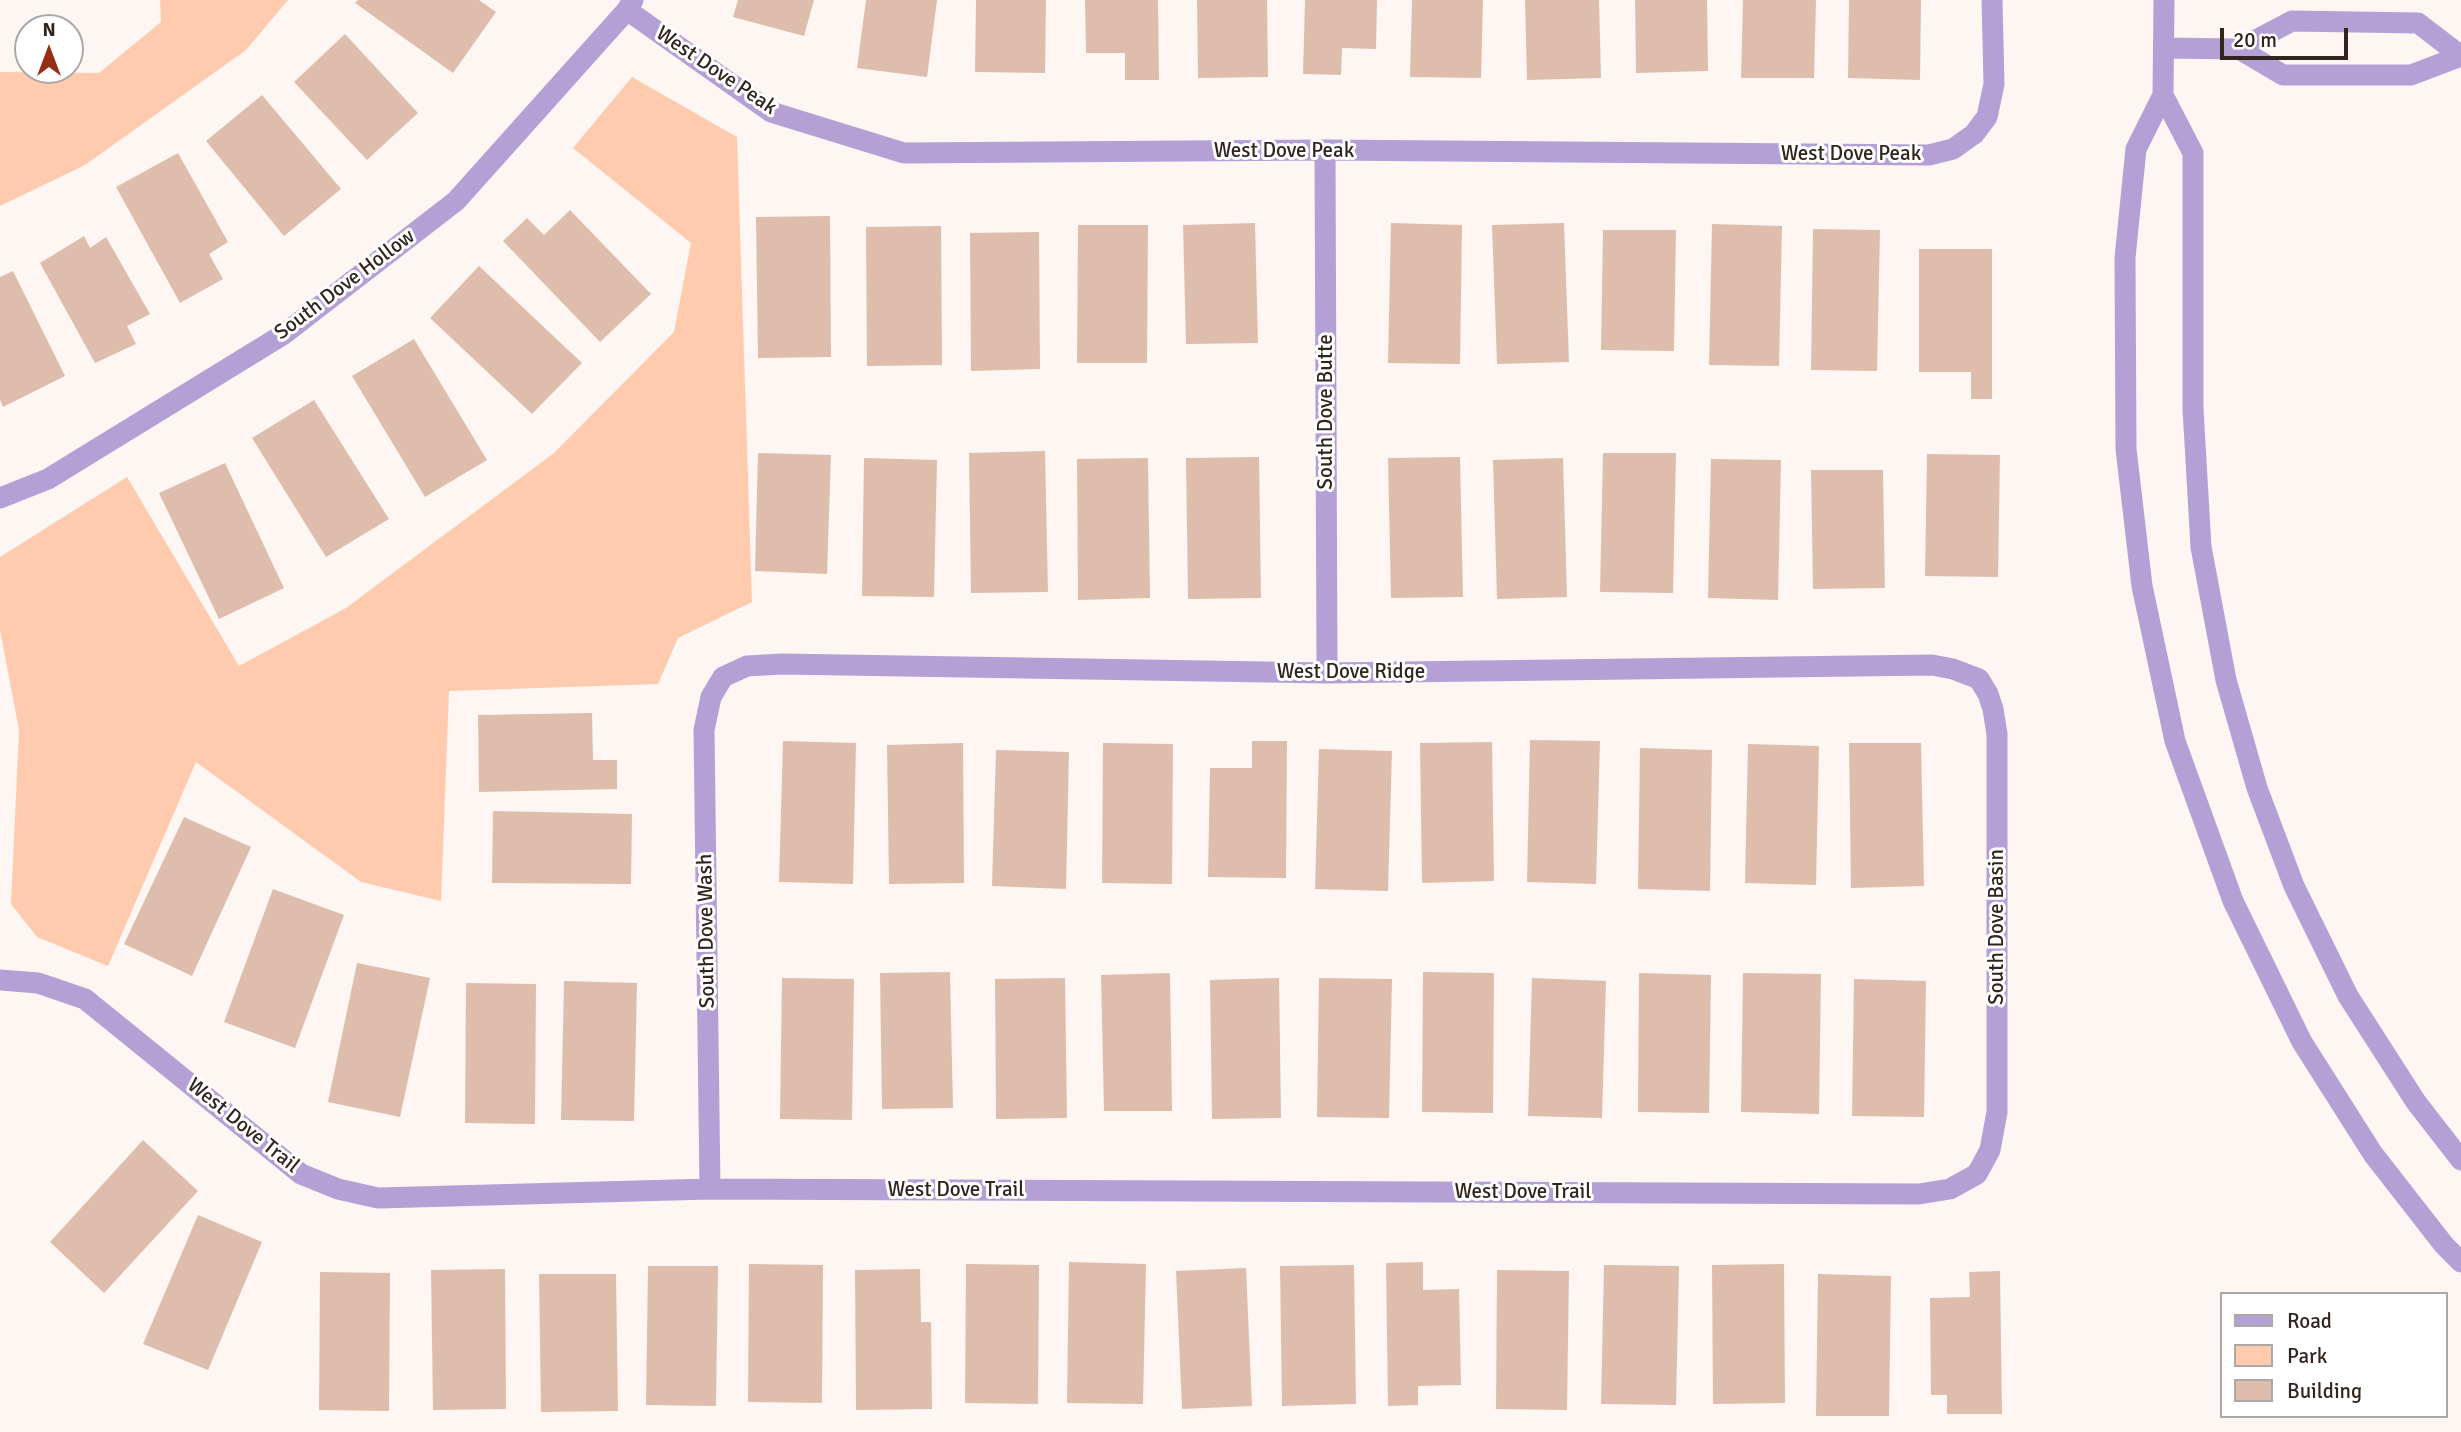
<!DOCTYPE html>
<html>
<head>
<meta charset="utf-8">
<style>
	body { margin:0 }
	#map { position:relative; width:2461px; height:1432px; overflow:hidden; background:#fdf6f2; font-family:Signika,sans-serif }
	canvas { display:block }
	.legend { position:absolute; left:2220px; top:1292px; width:228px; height:126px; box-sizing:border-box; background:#fff; border:2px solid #ada8a5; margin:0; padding:9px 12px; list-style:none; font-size:21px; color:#31251e }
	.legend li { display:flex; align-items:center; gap:14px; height:35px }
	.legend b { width:35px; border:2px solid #ada8a5 }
	.north { position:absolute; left:14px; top:14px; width:70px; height:70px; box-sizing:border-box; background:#fff; border:2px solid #ada8a5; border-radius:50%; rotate:0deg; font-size:19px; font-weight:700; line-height:28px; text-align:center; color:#31251e }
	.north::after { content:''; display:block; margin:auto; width:24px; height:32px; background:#962d15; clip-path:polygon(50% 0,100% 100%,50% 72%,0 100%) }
	.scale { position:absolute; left:2220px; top:28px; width:128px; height:32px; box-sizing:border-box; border:4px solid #31251e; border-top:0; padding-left:9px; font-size:21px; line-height:24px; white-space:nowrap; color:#31251e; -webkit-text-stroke:5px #fff; paint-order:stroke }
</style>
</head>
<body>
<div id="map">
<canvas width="2461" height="1432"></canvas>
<ul class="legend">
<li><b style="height:9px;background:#b5a0d6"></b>Road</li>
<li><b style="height:19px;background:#fecbae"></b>Park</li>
<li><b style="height:19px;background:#debdac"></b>Building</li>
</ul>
<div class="north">N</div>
<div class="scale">20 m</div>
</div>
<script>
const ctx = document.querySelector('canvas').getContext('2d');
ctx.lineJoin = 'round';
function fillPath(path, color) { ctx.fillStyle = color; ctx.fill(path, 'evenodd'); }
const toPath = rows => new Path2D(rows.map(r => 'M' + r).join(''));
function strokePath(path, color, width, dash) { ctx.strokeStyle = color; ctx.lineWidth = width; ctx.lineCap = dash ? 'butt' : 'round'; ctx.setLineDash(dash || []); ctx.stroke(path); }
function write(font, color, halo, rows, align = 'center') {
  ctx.font = font + ' Signika,sans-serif'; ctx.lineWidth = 6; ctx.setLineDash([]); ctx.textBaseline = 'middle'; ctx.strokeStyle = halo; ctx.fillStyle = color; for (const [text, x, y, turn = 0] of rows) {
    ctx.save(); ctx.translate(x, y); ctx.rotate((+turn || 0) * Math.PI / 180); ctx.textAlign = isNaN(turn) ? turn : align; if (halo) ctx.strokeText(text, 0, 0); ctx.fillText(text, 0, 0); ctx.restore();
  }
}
fillPath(toPath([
	[160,0,288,0,246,50,85,165,0,206,0,72,99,73,161,22],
	[632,77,737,137,752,602,678,638,658,684,449,691,441,901,361,882,196,762,108,966,37,937,11,904,19,730,0,630,0,557,127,477,239,666,346,608,554,453,674,332,691,243,573,148]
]), '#fecbae');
fillPath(toPath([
	[358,0,479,0,496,12,453,73,355,3],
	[738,0,814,0,804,36,733,17],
	[866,0,937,0,927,77,857,68],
	[976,0,1046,0,1045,73,975,72],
	[1085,0,1158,0,1159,80,1125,80,1125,53,1086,53],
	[1197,0,1267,0,1268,77,1198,78],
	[1305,0,1377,0,1376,49,1342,48,1341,75,1303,74],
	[1412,0,1483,0,1481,78,1410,77],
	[1525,0,1599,0,1601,78,1527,80],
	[1635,0,1707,0,1708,71,1636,73],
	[1743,0,1816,0,1814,78,1741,78],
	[1849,0,1921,0,1920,80,1848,78],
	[345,34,418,113,367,160,294,82],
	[262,95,341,189,284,236,206,141],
	[178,153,228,242,209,254,223,279,180,303,116,187],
	[570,210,651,294,600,342,503,241,527,218,544,235],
	[830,216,831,357,758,358,756,217],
	[1255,223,1258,343,1186,344,1183,225],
	[1391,223,1462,225,1460,364,1388,363],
	[1564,223,1569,362,1497,364,1492,225],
	[1712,224,1782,226,1779,366,1709,365],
	[1078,225,1148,225,1147,363,1077,363],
	[941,226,942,365,867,366,866,227],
	[1813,229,1880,230,1877,371,1811,370],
	[1603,230,1676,230,1674,351,1601,350],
	[1039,232,1040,369,971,371,970,233],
	[84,236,90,248,106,237,150,314,127,326,136,344,95,363,40,263],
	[1919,249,1992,249,1992,399,1971,399,1971,372,1919,372],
	[479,266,582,363,532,414,430,318],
	[13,271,65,376,3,407,0,400,0,277],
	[414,339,487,460,425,497,352,376],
	[314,400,389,519,326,557,252,438],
	[1045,451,1048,592,971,593,969,453],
	[758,453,831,455,827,574,755,571],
	[1603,453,1676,453,1673,593,1600,592],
	[1927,454,2000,455,1998,577,1925,576],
	[1259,457,1261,598,1188,599,1186,458],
	[1460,457,1463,597,1391,598,1388,458],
	[864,458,937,460,934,597,862,596],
	[1148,458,1150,598,1078,600,1077,459],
	[1563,458,1567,597,1497,599,1493,460],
	[1711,459,1781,460,1778,600,1708,598],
	[225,463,284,588,219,619,159,493],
	[1811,470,1883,470,1885,588,1813,589],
	[592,713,593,760,617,760,617,789,479,792,478,715],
	[1530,740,1600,741,1596,884,1527,882],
	[783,741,856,743,853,884,779,882],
	[1252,741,1287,741,1286,878,1208,877,1210,768,1252,768],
	[1492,742,1494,881,1422,883,1420,743],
	[963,743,964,883,889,884,887,745],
	[1103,743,1173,744,1172,884,1102,883],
	[1849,743,1921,743,1924,886,1851,888],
	[1748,744,1819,746,1816,885,1745,883],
	[1640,748,1712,750,1710,891,1638,889],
	[1319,749,1392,751,1388,891,1315,889],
	[996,750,1069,752,1066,889,992,886],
	[493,811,632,814,631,884,492,883],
	[184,817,251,847,192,976,124,944],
	[273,889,344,915,295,1048,224,1022],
	[357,963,430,978,400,1117,328,1102],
	[950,972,953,1108,882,1109,880,973],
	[1423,972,1494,973,1493,1113,1422,1112],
	[1170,973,1172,1111,1104,1111,1101,975],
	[1639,973,1711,975,1709,1113,1638,1112],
	[1743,973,1821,974,1819,1114,1741,1112],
	[782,978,854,979,852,1120,780,1119],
	[1065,978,1067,1118,996,1119,995,979],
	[1279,978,1281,1118,1212,1119,1210,980],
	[1319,978,1392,979,1389,1118,1317,1117],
	[1532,978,1606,981,1602,1118,1528,1116],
	[1854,979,1926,981,1924,1117,1852,1116],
	[564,981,637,983,634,1121,561,1120],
	[466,983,536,984,535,1124,465,1123],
	[143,1140,198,1191,104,1293,50,1242],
	[198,1215,262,1242,208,1370,143,1344],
	[1069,1262,1146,1264,1143,1404,1067,1403],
	[1423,1262,1423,1290,1459,1289,1461,1385,1418,1386,1418,1405,1388,1406,1386,1263],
	[749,1264,823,1265,822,1403,748,1402],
	[966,1264,1039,1265,1038,1404,965,1403],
	[1784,1264,1785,1403,1713,1404,1712,1265],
	[1354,1265,1356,1404,1282,1406,1280,1266],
	[1604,1265,1679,1266,1676,1405,1601,1404],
	[648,1266,718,1266,716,1406,646,1405],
	[1246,1268,1252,1406,1182,1409,1176,1271],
	[505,1269,506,1409,433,1410,431,1270],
	[920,1269,921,1322,931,1322,932,1409,856,1410,855,1270],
	[1497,1270,1569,1271,1567,1410,1496,1409],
	[2000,1271,2002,1414,1947,1414,1947,1395,1931,1395,1930,1298,1970,1297,1969,1272],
	[320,1272,390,1273,389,1411,319,1410],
	[539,1274,616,1274,618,1411,541,1412],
	[1818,1274,1891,1276,1889,1416,1816,1416]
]), '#debdac');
strokePath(toPath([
	[2164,0,2163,95,2136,149,2125,258,2126,449,2142,586,2175,741,2233,901,2302,1042,2373,1154,2444,1245,2461,1262],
	[627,10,771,112,904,153,1325,150,1929,155,1953,149,1974,134,1987,117,1994,84,1992,0],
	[2165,48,2239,49,2283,75,2411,75,2461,56],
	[2239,49,2292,21,2418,23,2461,56],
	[2163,95,2193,153,2193,409,2201,547,2226,680,2257,788,2294,886,2348,996,2416,1102,2461,1160],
	[1325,150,1327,673],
	[0,498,48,479,284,334,456,201,627,10,633,0],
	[0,980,38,983,85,999,301,1174,338,1189,378,1198,710,1189,1919,1194,1950,1189,1977,1174,1990,1150,1997,1112,1997,734,1993,709,1988,694,1979,679,1953,669,1932,665,1327,673,782,664,747,666,723,677,711,697,704,730,710,1189]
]), '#b5a0d6', 21);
write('21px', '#31251e', '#fff', [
	["West Dove Peak",716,71,34],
	["West Dove Peak",1284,151],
	["West Dove Peak",1851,154],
	["South Dove Hollow",345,285,-37],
	["South Dove Butte",1326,412,-90],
	["West Dove Ridge",1351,672],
	["South Dove Basin",1997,927,-90],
	["South Dove Wash",707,931,-91],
	["West Dove Trail",243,1126,39],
	["West Dove Trail",956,1190],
	["West Dove Trail",1523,1192]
]);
</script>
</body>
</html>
